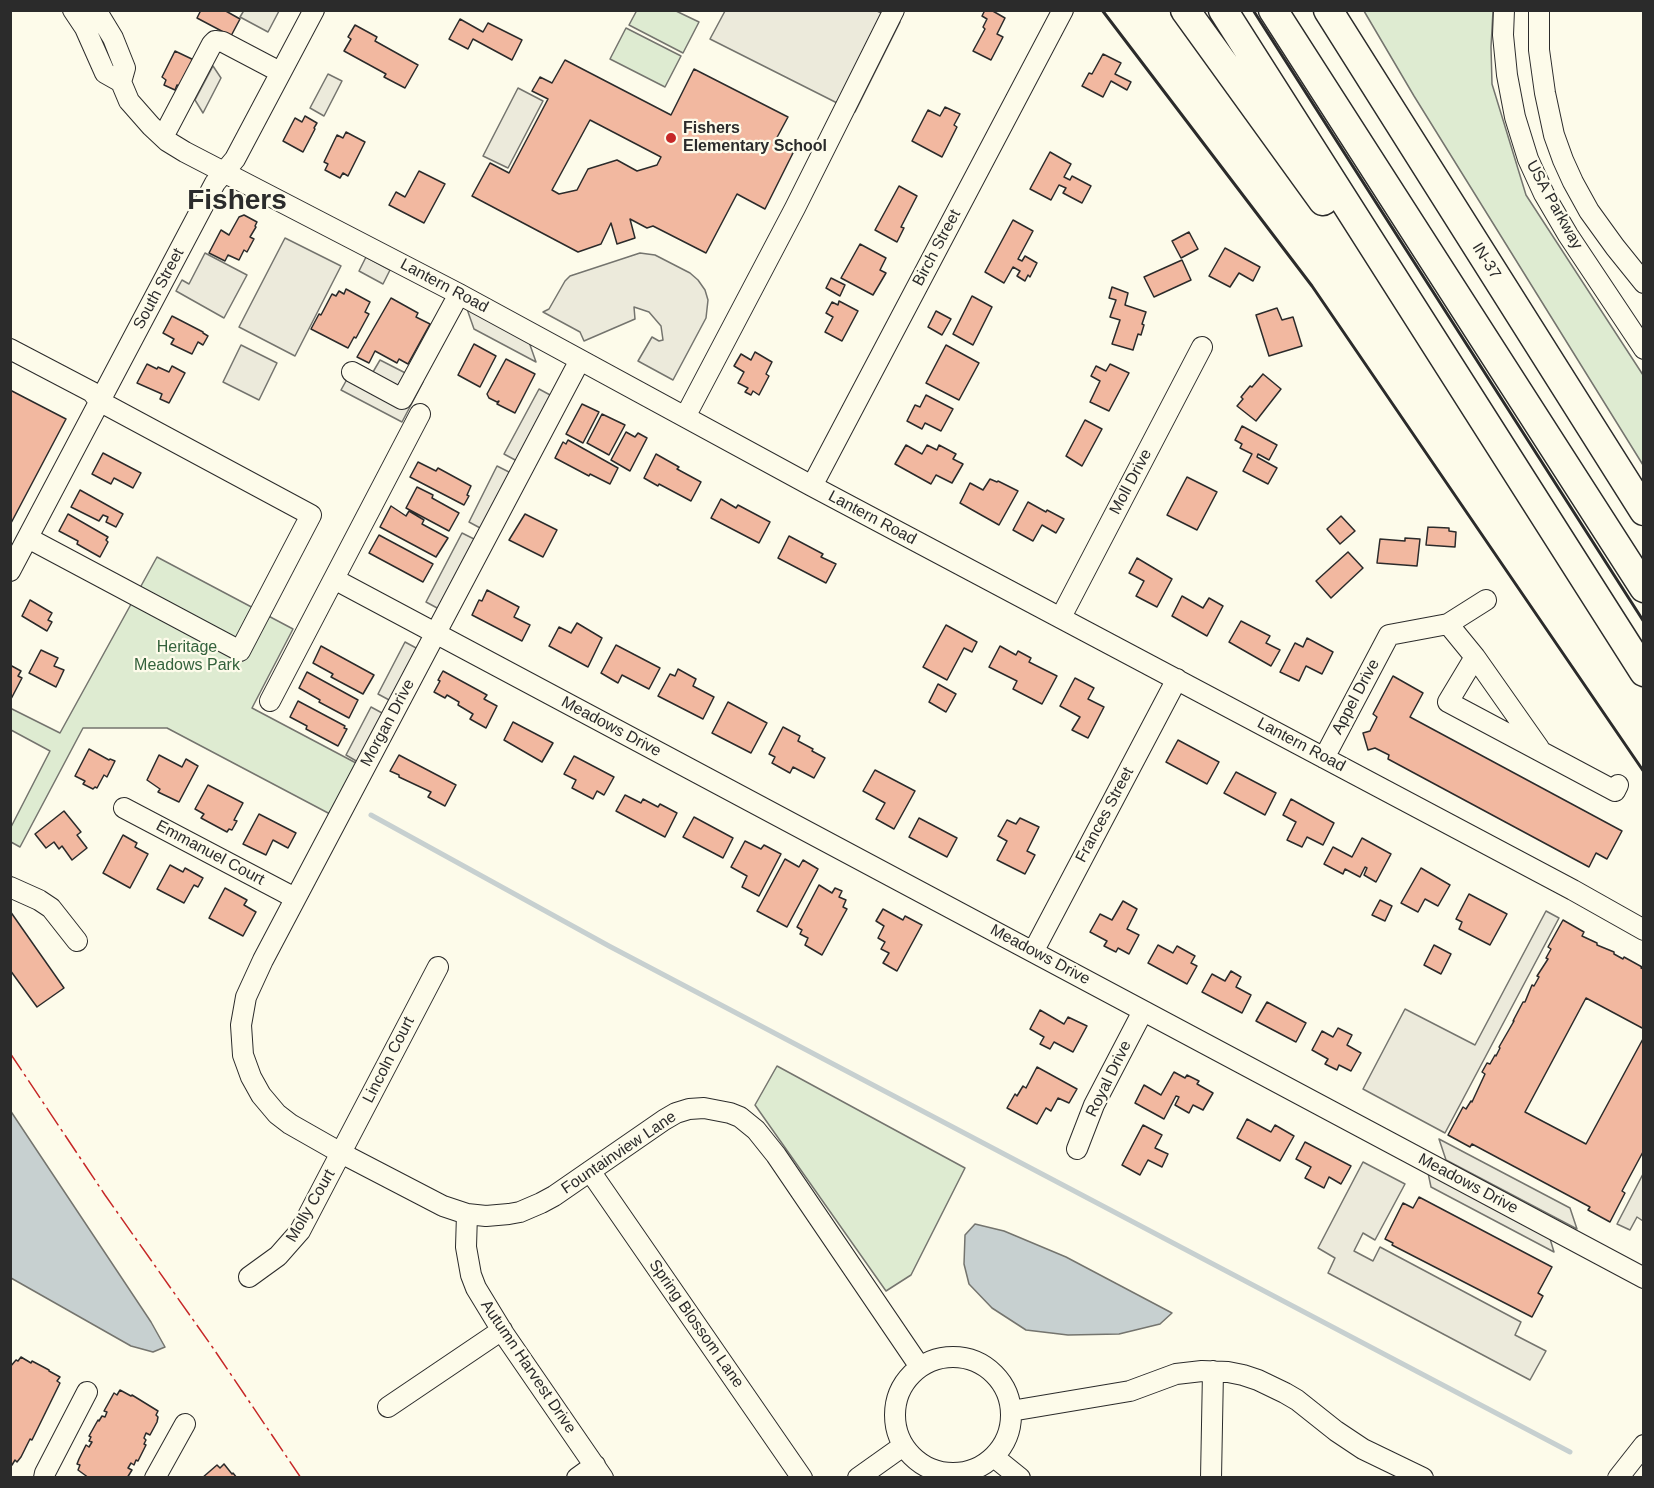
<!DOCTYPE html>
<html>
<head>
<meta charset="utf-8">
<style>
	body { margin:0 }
	#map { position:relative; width:1654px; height:1488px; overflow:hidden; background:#fdfbea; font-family:Helvetica,sans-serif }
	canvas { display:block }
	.frame { position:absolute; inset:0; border:12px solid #2b2b2b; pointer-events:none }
</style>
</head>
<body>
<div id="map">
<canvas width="1654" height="1488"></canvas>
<div class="frame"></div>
</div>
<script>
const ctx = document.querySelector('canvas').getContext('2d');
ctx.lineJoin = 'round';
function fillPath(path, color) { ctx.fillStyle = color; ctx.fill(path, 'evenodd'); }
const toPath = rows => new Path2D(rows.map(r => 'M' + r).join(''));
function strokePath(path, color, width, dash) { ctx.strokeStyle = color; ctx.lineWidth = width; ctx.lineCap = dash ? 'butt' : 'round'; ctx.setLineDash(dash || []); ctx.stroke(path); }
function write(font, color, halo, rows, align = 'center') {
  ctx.font = font + ' Helvetica,sans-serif'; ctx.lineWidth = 4.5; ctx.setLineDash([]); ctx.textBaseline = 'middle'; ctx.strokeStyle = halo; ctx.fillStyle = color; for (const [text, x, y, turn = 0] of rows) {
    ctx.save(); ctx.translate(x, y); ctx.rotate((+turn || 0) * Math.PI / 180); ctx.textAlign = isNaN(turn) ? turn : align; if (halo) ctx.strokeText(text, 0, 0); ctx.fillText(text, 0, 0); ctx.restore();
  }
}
const green = toPath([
	[637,10,676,11,699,22,683,53,629,25,637,10],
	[1364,11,1493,11,1491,47,1492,84,1526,195,1643,375,1643,465,1414,96,1364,11],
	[626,28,681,56,665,87,610,59,626,28],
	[157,557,293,629,252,708,356,763,330,814,167,728,83,728,20,847,11,842,11,827,50,751,11,730,10,708,60,733,157,557],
	[777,1066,965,1168,911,1275,886,1291,755,1105,777,1066]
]);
fillPath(green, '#deebd1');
strokePath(green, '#74746e', 1.5);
const parking = toPath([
	[242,11,279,11,268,32,240,17,243,12,242,11],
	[725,11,877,11,900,22,855,112,710,39,725,11],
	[213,66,221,78,203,113,195,100,213,66],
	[328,74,342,81,324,116,310,108,328,74],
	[518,88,543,101,508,168,483,156,518,88],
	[285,238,341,266,295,356,239,327,285,238],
	[205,253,247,275,224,318,176,291,182,280,189,284,205,253],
	[640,253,655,255,690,273,698,280,705,290,708,300,706,318,673,380,638,361,652,337,659,341,663,340,661,326,649,312,634,307,635,319,584,341,580,332,543,312,549,309,565,281,570,276,640,253],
	[366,257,390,270,383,284,359,271,366,257],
	[467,309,529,342,536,362,474,329,467,309],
	[241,345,277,363,259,400,223,382,241,345],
	[380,360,423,382,402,422,341,390,356,363,373,372,380,360],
	[539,389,552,396,517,461,504,454,539,389],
	[497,466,511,473,482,529,469,522,497,466],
	[462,533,476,540,439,609,426,602,462,533],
	[405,642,418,649,391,701,378,694,405,642],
	[371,707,384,714,358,762,346,755,371,707],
	[1546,911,1559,918,1445,1133,1363,1089,1405,1009,1475,1045,1546,911],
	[1439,1139,1570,1208,1577,1229,1446,1160,1439,1139],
	[1363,1162,1405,1184,1375,1240,1363,1233,1354,1251,1373,1261,1380,1247,1521,1322,1515,1335,1546,1351,1530,1380,1328,1273,1335,1258,1318,1248,1363,1162],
	[1427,1168,1548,1232,1554,1252,1431,1187,1427,1168],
	[1643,1174,1643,1221,1637,1217,1630,1230,1617,1224,1643,1174]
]);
fillPath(parking, '#eceadb');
strokePath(parking, '#74746e', 1.5);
const water = toPath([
	[10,1110,151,1322,165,1347,153,1352,131,1346,11,1278,10,1110],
	[975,1224,1004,1231,1066,1257,1172,1313,1160,1324,1119,1334,1068,1335,1026,1330,992,1308,969,1284,964,1264,965,1235,975,1224]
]);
fillPath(water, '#c7d0d0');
strokePath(water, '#74746e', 1.5);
strokePath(toPath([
	[371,815,609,946,1570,1452]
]), '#c7d0d0', 5);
const building = toPath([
	[201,10,224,10,240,19,231,36,197,18,201,10],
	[985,10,991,10,1005,18,997,34,1003,37,991,60,973,51,985,29,983,27,987,19,982,16,985,10],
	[460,19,483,32,488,23,522,40,512,60,473,39,468,49,449,39,460,19],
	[355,25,377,37,375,41,418,65,405,88,384,77,386,74,344,51,351,39,348,37,355,25],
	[175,51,196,61,182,88,177,85,175,90,164,85,166,80,162,77,175,51],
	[1103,54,1121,63,1115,74,1131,82,1127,90,1111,81,1103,97,1082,86,1089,73,1092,74,1103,54],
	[565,60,671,115,694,69,788,117,774,143,793,153,765,209,737,194,706,253,653,226,647,228,630,219,635,238,617,244,611,223,601,244,578,252,472,196,490,163,509,173,548,99,532,91,540,77,552,83,565,60],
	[590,120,661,157,657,165,637,171,617,160,588,169,577,190,559,194,552,190,590,120],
	[945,107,960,114,954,125,957,127,942,157,912,141,928,110,940,116,945,107],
	[305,116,317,123,314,128,315,129,303,152,283,141,295,118,302,122,305,116],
	[346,132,365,142,348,176,343,173,340,178,325,170,328,164,324,162,337,135,343,138,346,132],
	[1050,152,1071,164,1064,177,1070,180,1072,176,1091,186,1082,203,1063,193,1066,188,1059,185,1051,200,1030,189,1050,152],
	[419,171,445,184,424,223,389,205,396,192,405,197,419,171],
	[899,186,917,196,901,227,904,228,897,242,875,230,899,186],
	[244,215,257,222,255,226,256,227,250,237,254,239,247,252,244,250,239,260,228,255,225,261,209,253,221,230,229,235,239,217,244,215],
	[1013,220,1033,231,1018,259,1022,261,1025,256,1037,263,1030,277,1028,275,1025,281,1017,276,1020,271,1013,267,1004,283,985,272,1013,220],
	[1189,232,1198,249,1181,258,1172,241,1189,232],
	[860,244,886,258,880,270,886,273,873,295,841,278,860,244],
	[1225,248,1260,267,1253,281,1239,273,1230,287,1209,276,1225,248],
	[1182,260,1191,280,1154,297,1144,277,1182,260],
	[831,278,845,285,840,296,826,288,831,278],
	[1112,287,1128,293,1125,305,1146,312,1142,324,1144,325,1141,335,1138,334,1133,350,1112,344,1120,320,1110,317,1116,300,1109,298,1112,287],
	[346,289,370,302,365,312,369,314,356,338,354,337,348,348,311,329,319,314,321,315,332,294,336,296,339,291,344,294,346,289],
	[972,296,992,307,973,345,953,334,972,296],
	[391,298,418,313,416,317,430,324,408,364,399,359,397,363,375,351,369,363,357,357,391,298],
	[839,301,858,311,842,341,825,332,833,317,826,313,832,302,838,305,839,301],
	[1277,308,1282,320,1293,317,1302,346,1269,356,1256,315,1277,308],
	[936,311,951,319,942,335,928,327,936,311],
	[172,316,203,332,203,333,208,336,203,345,198,342,192,354,171,344,174,339,163,333,172,316],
	[474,344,496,356,480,387,458,375,474,344],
	[946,345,979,363,959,400,926,383,946,345],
	[755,352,772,362,766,374,769,376,759,395,753,391,751,395,745,392,748,388,738,383,744,372,734,366,741,354,751,360,755,352],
	[506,359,535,374,515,413,497,404,499,401,497,402,489,398,487,394,506,359],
	[147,364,157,369,158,367,169,372,172,366,185,373,169,403,160,399,162,394,137,383,147,364],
	[1110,364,1129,373,1109,411,1090,402,1100,381,1091,376,1096,366,1106,371,1110,364],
	[1263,374,1281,389,1256,421,1237,406,1243,399,1241,397,1250,386,1252,387,1263,374],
	[10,390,66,419,10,525,10,390],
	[926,395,953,409,941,431,925,423,922,429,907,421,915,405,920,407,926,395],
	[582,404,599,412,583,443,566,434,582,404],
	[602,414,625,425,609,455,587,443,602,414],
	[1085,420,1102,429,1082,466,1066,456,1085,420],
	[1242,426,1277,445,1269,460,1258,454,1257,457,1277,468,1268,484,1243,471,1252,454,1240,448,1242,444,1235,440,1242,426],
	[626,432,635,437,638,433,647,438,630,471,611,460,626,432],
	[568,440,618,468,610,484,590,474,589,476,555,458,563,442,566,444,568,440],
	[906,445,922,454,927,445,937,450,939,445,956,454,953,459,963,464,952,483,936,475,931,484,895,464,906,445],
	[103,453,141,473,133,488,114,478,111,484,92,474,103,453],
	[656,454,679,467,677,469,701,482,691,501,659,484,658,486,644,478,656,454],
	[418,462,436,471,438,468,471,486,467,495,469,496,464,505,410,477,418,462],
	[1187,477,1217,492,1197,530,1167,515,1187,477],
	[990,479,997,482,998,481,1018,491,999,525,960,503,970,483,983,490,990,479],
	[417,487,433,495,432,498,459,513,449,531,406,508,417,487],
	[80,490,123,514,116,527,106,522,108,517,103,515,99,521,71,507,80,490],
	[721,499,736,508,738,505,770,522,759,543,711,518,721,499],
	[1028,502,1046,512,1047,510,1064,519,1056,533,1042,525,1033,541,1013,530,1028,502],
	[391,506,406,516,409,511,424,520,422,524,448,538,436,557,380,527,391,506],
	[68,514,108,537,106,540,108,542,100,557,77,544,78,541,59,531,68,514],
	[525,514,557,530,543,557,509,540,525,514],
	[1341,516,1355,531,1340,544,1327,529,1341,516],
	[1428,527,1449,528,1449,531,1456,532,1455,547,1426,545,1428,527],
	[379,535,433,564,423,582,369,553,379,535],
	[789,536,823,554,821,557,836,564,826,583,778,558,789,536],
	[1405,538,1420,539,1417,566,1377,563,1380,539,1405,541,1405,538],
	[1348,552,1363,568,1331,598,1316,581,1348,552],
	[1137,558,1172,579,1157,607,1136,596,1144,581,1129,573,1137,558],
	[487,590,519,607,514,617,530,625,522,641,472,615,479,600,482,601,487,590],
	[1182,596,1203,608,1209,598,1223,606,1207,636,1172,616,1182,596],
	[30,600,52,613,48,620,52,622,47,631,22,616,30,600],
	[1241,621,1270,636,1266,643,1280,650,1271,666,1229,642,1241,621],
	[577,623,602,638,588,667,549,646,559,627,571,633,577,623],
	[946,625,977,642,972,652,964,648,947,680,923,667,946,625],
	[1307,638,1333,652,1322,674,1306,666,1299,681,1280,672,1295,643,1303,647,1307,638],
	[616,645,660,668,649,689,622,675,618,683,601,673,616,645],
	[321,646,374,675,363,694,331,677,333,674,313,663,321,646],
	[1000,646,1016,655,1018,651,1031,658,1029,662,1057,676,1042,704,1013,689,1017,681,989,667,1000,646],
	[41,650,58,658,54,666,64,670,56,687,29,673,41,650],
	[10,665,21,671,18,676,22,678,11,699,10,665],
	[678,669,696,679,693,686,714,697,703,719,658,696,670,674,675,676,678,669],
	[443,671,487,695,484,699,497,706,486,728,470,719,473,714,458,705,459,702,447,695,445,698,434,692,440,681,438,680,443,671],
	[307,672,358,700,349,718,319,702,320,700,299,688,307,672],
	[1393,676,1423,693,1410,717,1622,831,1607,859,1596,853,1589,867,1388,759,1389,755,1375,748,1368,750,1363,733,1370,731,1377,717,1373,714,1393,676],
	[1075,678,1094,688,1088,699,1104,707,1088,738,1072,730,1080,717,1060,706,1075,678],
	[938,684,956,694,946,712,929,702,938,684],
	[298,701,345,726,344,728,347,729,338,746,306,729,307,726,290,717,298,701],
	[728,702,767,723,751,753,712,733,728,702],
	[513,722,553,743,542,762,504,740,513,722],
	[783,727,800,736,798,741,813,749,812,751,825,758,814,778,793,767,790,773,772,763,775,757,769,754,783,727],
	[1178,740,1219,762,1207,784,1166,762,1178,740],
	[89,749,109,760,110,759,115,761,107,777,104,775,97,788,95,787,93,789,83,784,85,781,75,776,89,749],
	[159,755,182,767,186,759,198,766,179,802,158,792,160,789,147,780,159,755],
	[399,755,456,785,445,806,428,797,431,792,399,777,399,775,390,771,399,755],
	[574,756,614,777,604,795,597,791,593,799,572,788,576,780,564,774,574,756],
	[875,770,915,791,894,829,876,819,885,803,863,791,875,770],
	[1236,772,1276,793,1265,815,1224,793,1236,772],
	[208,785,243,803,234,820,237,821,232,830,229,829,227,832,201,818,204,814,195,809,208,785],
	[625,795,641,803,643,799,658,807,660,804,677,813,665,837,616,811,625,795],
	[1291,799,1334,823,1323,845,1307,837,1302,847,1287,840,1296,822,1283,815,1291,799],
	[64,811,81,832,77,835,87,848,72,860,62,846,59,849,54,842,46,848,35,834,64,811],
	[259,814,296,833,288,848,273,840,266,855,243,844,259,814],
	[694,817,733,838,723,858,683,837,694,817],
	[919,818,957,838,947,857,909,837,919,818],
	[1020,818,1039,827,1027,851,1035,855,1025,874,997,860,1007,841,998,836,1007,820,1016,824,1020,818],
	[123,835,137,843,135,847,148,854,130,888,103,873,123,835],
	[1362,838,1391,854,1376,882,1364,875,1367,868,1365,867,1360,877,1345,869,1343,874,1324,864,1333,847,1352,857,1362,838],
	[745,841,761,849,764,845,781,854,759,896,742,887,747,876,731,867,745,841],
	[785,859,799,867,803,860,818,869,787,927,757,911,785,859],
	[170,865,183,872,185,868,203,878,198,887,194,885,184,903,157,889,170,865],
	[1421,868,1450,885,1438,906,1425,899,1418,912,1401,903,1421,868],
	[819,885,832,893,835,888,842,891,839,897,846,900,843,907,847,909,822,955,805,945,808,938,800,934,802,930,797,927,819,885],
	[225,888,247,900,244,905,256,912,243,936,209,918,225,888],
	[1469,894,1507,914,1490,945,1459,929,1462,922,1456,919,1469,894],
	[1380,900,1392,906,1385,921,1372,915,1380,900],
	[1123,901,1137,909,1127,929,1139,935,1129,954,1118,948,1116,952,1104,946,1107,941,1090,932,1100,914,1112,920,1123,901],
	[883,909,903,920,905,916,922,925,897,971,883,963,889,953,881,949,885,942,878,938,884,926,876,921,883,909],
	[10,911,64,988,37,1007,10,970,10,911],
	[1563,920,1584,932,1582,936,1597,943,1597,945,1614,952,1614,954,1623,959,1624,957,1642,967,1641,968,1644,969,1644,1029,1586,998,1525,1112,1586,1144,1644,1037,1644,1150,1622,1191,1625,1193,1610,1222,1588,1210,1590,1207,1472,1144,1470,1147,1448,1135,1463,1107,1466,1109,1471,1101,1472,1102,1485,1074,1482,1072,1487,1063,1490,1064,1495,1055,1496,1056,1500,1048,1499,1047,1514,1021,1513,1021,1523,1002,1525,1002,1532,985,1534,986,1539,977,1537,976,1548,959,1546,958,1551,949,1548,947,1563,920],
	[1158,945,1173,953,1177,946,1195,956,1191,963,1197,966,1187,984,1148,963,1158,945],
	[1434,945,1451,954,1441,974,1424,965,1434,945],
	[1231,971,1241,977,1236,987,1251,995,1242,1013,1202,992,1212,974,1225,981,1231,971],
	[1267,1002,1306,1023,1296,1042,1256,1021,1267,1002],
	[1040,1010,1064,1024,1068,1017,1087,1026,1073,1052,1054,1042,1050,1049,1040,1044,1044,1037,1030,1029,1040,1010],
	[1338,1028,1352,1035,1347,1045,1361,1053,1351,1071,1339,1065,1337,1070,1325,1064,1328,1059,1312,1050,1322,1031,1333,1037,1338,1028],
	[1037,1067,1077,1089,1069,1103,1058,1098,1051,1111,1046,1108,1037,1124,1007,1108,1015,1094,1017,1096,1023,1086,1026,1088,1037,1067],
	[1174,1072,1185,1078,1187,1075,1199,1081,1197,1084,1213,1093,1203,1110,1193,1105,1189,1113,1175,1105,1179,1097,1176,1096,1164,1119,1135,1103,1144,1085,1161,1095,1174,1072],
	[1247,1119,1271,1132,1275,1125,1294,1136,1280,1161,1237,1138,1247,1119],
	[1143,1125,1162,1135,1155,1148,1168,1154,1162,1167,1148,1160,1140,1175,1122,1165,1143,1125],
	[1305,1142,1351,1166,1341,1184,1329,1177,1324,1188,1305,1178,1311,1167,1296,1159,1305,1142],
	[1419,1197,1552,1267,1538,1293,1543,1296,1532,1317,1392,1245,1393,1243,1385,1239,1403,1203,1413,1208,1419,1197],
	[21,1357,31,1363,32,1361,49,1370,49,1371,60,1377,57,1381,60,1383,32,1440,30,1439,21,1457,17,1462,15,1460,12,1465,10,1464,10,1367,16,1360,18,1361,21,1357],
	[120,1390,131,1396,132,1395,158,1411,156,1415,158,1417,157,1422,150,1435,146,1433,144,1438,146,1440,144,1444,146,1445,138,1461,136,1460,134,1465,131,1463,128,1468,132,1470,127,1478,89,1478,78,1470,80,1465,77,1464,79,1459,86,1445,89,1447,92,1442,89,1441,91,1437,89,1436,98,1420,99,1421,102,1416,105,1417,107,1412,104,1411,114,1393,117,1395,120,1390],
	[224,1464,232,1474,233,1473,237,1478,202,1478,217,1465,220,1468,224,1464]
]);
fillPath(building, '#f2b8a0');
strokePath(building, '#2b2b2b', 1.5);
const minor = toPath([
	[73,10,85,28,105,73,121,82],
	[96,10,113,38,125,68,121,82,129,101,151,126,167,141,185,152,459,294,812,486,1573,890,1644,930],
	[1504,10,1503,35,1507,75,1515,117,1528,159,1544,194,1568,235,1644,349],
	[1539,10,1539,50,1545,93,1554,135,1563,160,1573,182,1589,211,1615,247,1644,283],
	[163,137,212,44,215,41,223,42,280,72],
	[10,349,92,392,99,401,311,515,240,651,28,538],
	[580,360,263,960,246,997,241,1025,243,1055,251,1077,261,1095,277,1114,290,1124,341,1153,443,1206,467,1214,486,1216,509,1214,520,1212,541,1203,554,1196,664,1120,676,1113,689,1109,704,1108,730,1113,740,1117,756,1130,776,1155,920,1367],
	[352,372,402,399,459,294],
	[685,417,795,208,894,10],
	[812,486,1063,10],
	[10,571,215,183,235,159,314,10],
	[334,579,1644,1278],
	[1061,617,1202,347],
	[1448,624,1475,657,1448,702,1615,791,1618,785],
	[1475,657,1539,748],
	[270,701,420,414],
	[1324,758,1389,635,1448,624,1486,600],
	[124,808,295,898],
	[10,887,39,900,51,908,77,941],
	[1033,952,1177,679],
	[1077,1149,1094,1105,1143,1011],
	[590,1171,802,1478],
	[467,1214,466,1247,471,1275,476,1288,504,1334,603,1478],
	[249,1277,278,1256,300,1231,438,967],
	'895 1415a58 58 0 1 1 116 0a58 58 0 1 1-116 0Z',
	[388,1407,502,1330],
	[1011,1411,1130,1391,1176,1374,1202,1371,1228,1372,1243,1375,1258,1380,1285,1393,1297,1400,1336,1431,1363,1449,1423,1478],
	[994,1457,1020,1478],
	[44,1478,45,1473,87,1392],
	[155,1478,185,1424],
	[577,1478,595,1465],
	[858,1478,903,1446],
	[1211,1478,1213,1371],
	[1618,1478,1644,1445]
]);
const highway = toPath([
	[1185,10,1323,201],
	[1223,10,1644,672],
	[1273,10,1644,588],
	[1328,10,1644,511]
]);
strokePath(minor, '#2b2b2b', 22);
strokePath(highway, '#2b2b2b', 31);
strokePath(minor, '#fdfbea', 20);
strokePath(highway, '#fdfbea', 28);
strokePath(toPath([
	[1102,10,1312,286,1644,772],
	[1253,10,1644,622]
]), '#2b2b2b', 3);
strokePath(toPath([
	[10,1053,105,1195,213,1348,301,1478]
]), '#c62828', 1.5, [21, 4.5, 3, 4.5]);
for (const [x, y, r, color] of [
	[671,138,6,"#c62828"]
]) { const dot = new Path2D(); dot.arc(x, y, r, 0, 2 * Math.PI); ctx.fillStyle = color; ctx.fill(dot); strokePath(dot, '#fdfbea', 2); }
write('bold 16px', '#2b2b2b', '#fdfbea', [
	["Fishers",683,129],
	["Elementary School",683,147]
], 'left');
write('16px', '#2b2b2b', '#fdfbea', [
	["USA Parkway",1554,205,61],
	["Birch Street",937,248,-62],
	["IN-37",1486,261,58],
	["Lantern Road",444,286,28],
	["South Street",159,289,-62],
	["Moll Drive",1131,482,-62],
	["Lantern Road",872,518,28],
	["Appel Drive",1356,697,-62],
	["Morgan Drive",388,723,-62],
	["Meadows Drive",611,727,28],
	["Lantern Road",1301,745,28],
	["Frances Street",1105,815,-62],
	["Emmanuel Court",210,853,28],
	["Meadows Drive",1040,955,28],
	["Lincoln Court",389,1060,-63],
	["Royal Drive",1109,1079,-64],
	["Fountainview Lane",619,1153,-34],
	["Meadows Drive",1468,1184,28],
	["Molly Court",311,1206,-60],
	["Spring Blossom Lane",696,1324,55],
	["Autumn Harvest Drive",528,1367,56]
]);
write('16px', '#34623c', '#fdfbea', [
	["Heritage",187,648],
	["Meadows Park",187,666]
]);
write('bold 28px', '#2b2b2b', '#fdfbea', [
	["Fishers",237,201]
]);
</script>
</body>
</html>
